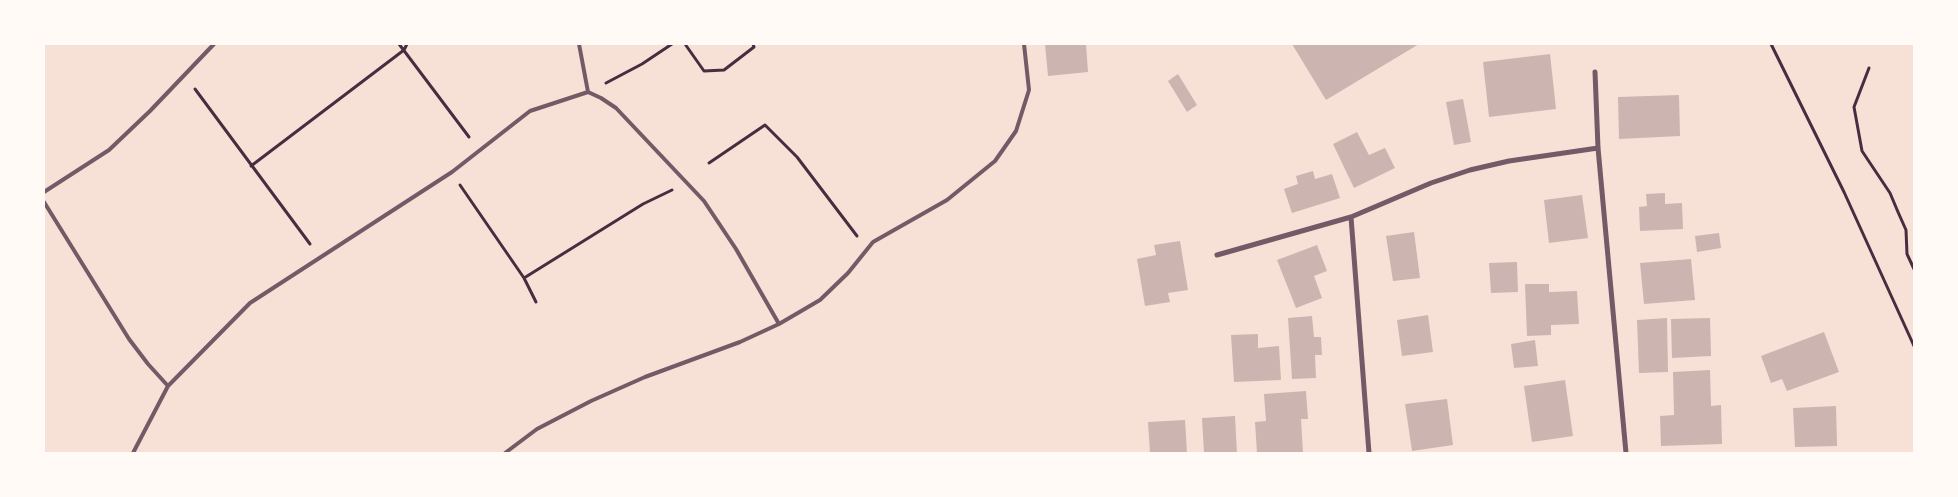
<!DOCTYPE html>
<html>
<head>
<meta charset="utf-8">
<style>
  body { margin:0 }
  #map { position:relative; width:1958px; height:497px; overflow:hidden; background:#f7e1d7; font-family:"IBM Plex Sans",sans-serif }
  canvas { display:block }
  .frame { position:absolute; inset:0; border:45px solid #fffaf5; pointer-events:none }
</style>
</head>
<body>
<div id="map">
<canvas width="1958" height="497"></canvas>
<div class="frame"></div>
</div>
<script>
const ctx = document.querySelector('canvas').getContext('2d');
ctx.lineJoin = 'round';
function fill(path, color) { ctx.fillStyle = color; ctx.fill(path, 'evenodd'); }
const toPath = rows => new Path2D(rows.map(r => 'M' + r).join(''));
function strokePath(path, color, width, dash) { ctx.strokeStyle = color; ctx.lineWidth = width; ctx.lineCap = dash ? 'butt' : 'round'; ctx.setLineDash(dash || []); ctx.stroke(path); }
const building = toPath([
  [1045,44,1086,44,1088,72,1048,76],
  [1292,44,1419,44,1326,100],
  [1550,54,1556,109,1489,117,1483,62],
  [1178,74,1197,105,1187,112,1168,81],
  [1679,95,1680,136,1619,139,1618,97],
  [1463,99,1471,142,1454,145,1446,102],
  [1357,132,1369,155,1385,148,1395,168,1354,188,1333,144],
  [1313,171,1315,179,1332,174,1340,198,1292,213,1284,189,1298,184,1296,176],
  [1665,193,1665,204,1682,203,1683,229,1640,231,1639,207,1647,206,1646,194],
  [1582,195,1588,238,1549,243,1544,200],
  [1414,232,1420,278,1393,281,1386,236],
  [1719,233,1721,248,1697,252,1695,236],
  [1180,241,1188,290,1168,293,1170,302,1145,306,1137,259,1156,255,1154,245],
  [1317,245,1327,271,1314,276,1322,298,1296,308,1277,260],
  [1691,259,1695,300,1644,304,1640,263],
  [1517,262,1518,292,1491,293,1489,263],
  [1525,284,1549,284,1549,292,1577,291,1579,324,1551,325,1551,335,1527,336],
  [1428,315,1433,352,1402,356,1397,320],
  [1312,316,1314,337,1321,337,1322,355,1315,355,1316,378,1292,379,1288,318],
  [1667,318,1668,372,1639,373,1637,320],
  [1710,318,1711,356,1672,358,1671,319],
  [1824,332,1839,372,1787,391,1782,379,1771,383,1761,356],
  [1258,334,1258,348,1279,346,1281,380,1234,382,1231,335],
  [1535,340,1538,366,1514,368,1511,344],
  [1710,370,1711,406,1721,405,1722,444,1661,446,1660,416,1674,415,1673,372],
  [1565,380,1573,436,1532,442,1524,386],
  [1306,391,1308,419,1301,419,1303,453,1257,453,1255,422,1266,421,1264,394],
  [1447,399,1453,445,1412,451,1405,404],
  [1836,406,1837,446,1795,447,1793,408],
  [1235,416,1237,453,1204,453,1202,418],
  [1185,420,1187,453,1150,453,1148,422]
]);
const path = toPath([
  [399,44,469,137],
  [685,44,704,71,724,70,754,47,753,44],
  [1771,44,1844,192,1914,346],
  [1869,68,1854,107,1862,151,1890,193,1898,212,1906,230,1907,254,1914,269],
  [606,83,642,64,672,44],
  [195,89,310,244],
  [709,163,765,125,797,157,857,236],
  [251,166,404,50,407,44],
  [460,185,524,278,536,302],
  [524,278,643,204,672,190]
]);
const service = toPath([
  [579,44,588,92],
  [44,192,109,150,150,111,214,44],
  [44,202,129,339,148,364,168,386],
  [133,453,168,386,250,303,452,172,530,111,588,92,601,98,616,108,704,201,736,249,779,324],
  [505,453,537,429,591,401,645,377,740,342,779,324,820,300,848,273,873,242,947,200,995,161,1016,131,1029,90,1024,44]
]);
const minor = toPath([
  [1595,72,1598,148,1626,453],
  [1351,217,1369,453],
  [1217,255,1351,217,1431,183,1470,170,1509,161,1598,148]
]);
fill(building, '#ccb4b1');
strokePath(path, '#4a2c40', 3);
strokePath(service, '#755966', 4);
strokePath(minor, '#755966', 5);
</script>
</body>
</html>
